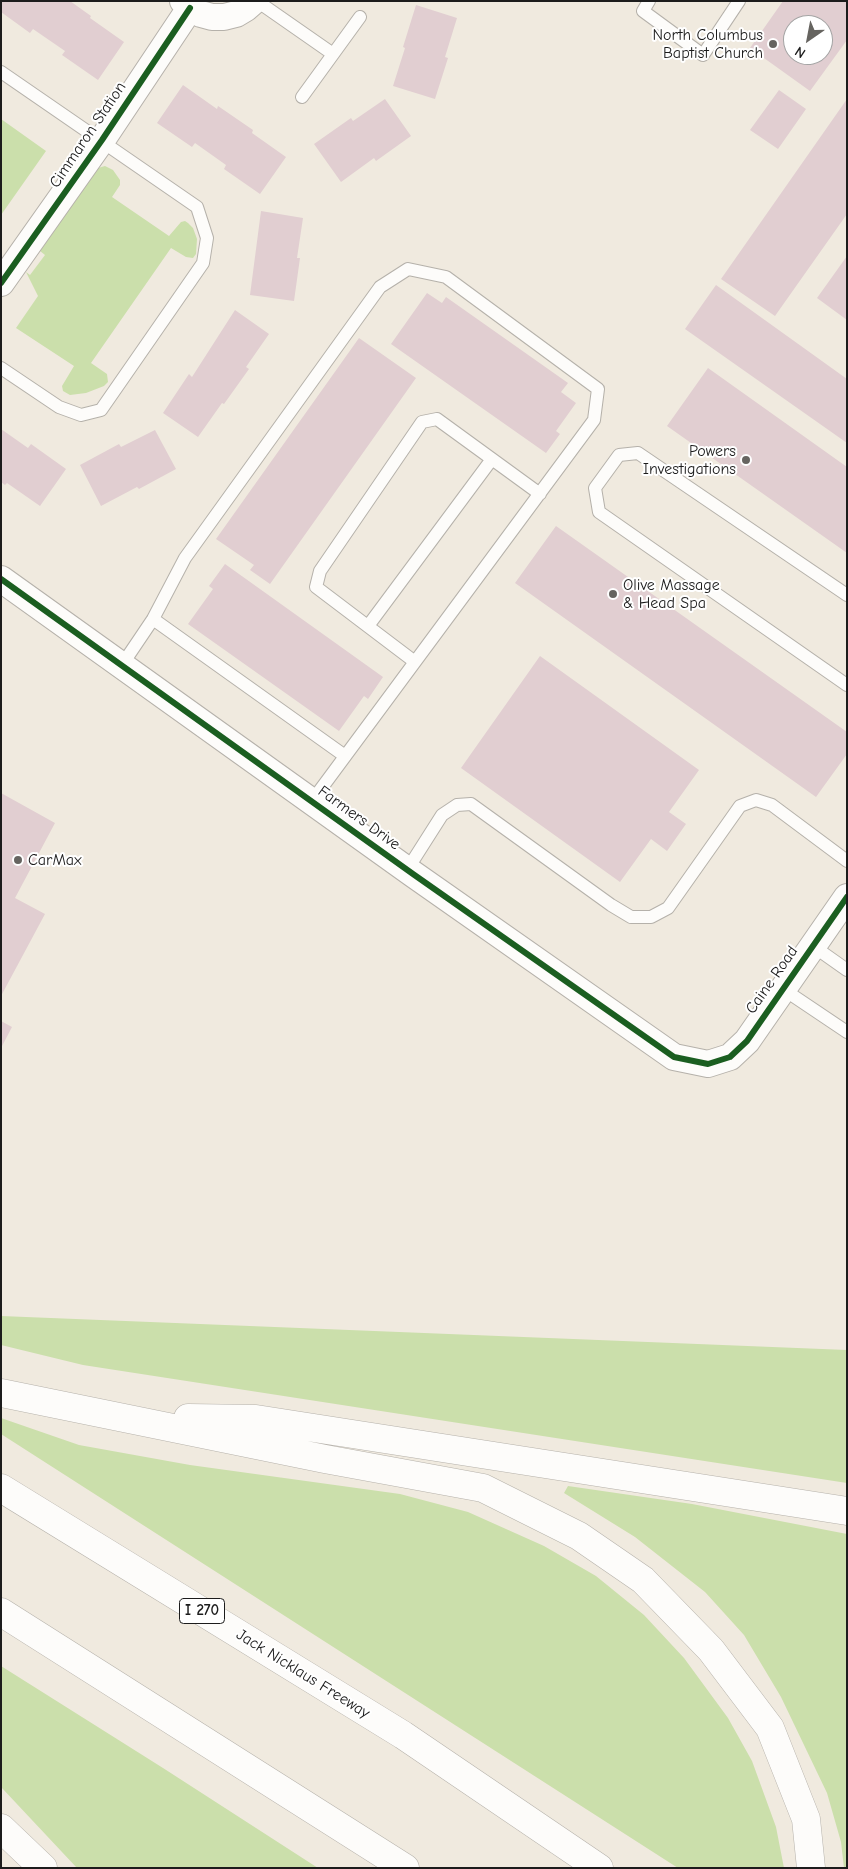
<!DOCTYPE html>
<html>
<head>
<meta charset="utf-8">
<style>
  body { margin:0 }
  #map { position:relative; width:848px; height:1869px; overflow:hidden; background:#f0eadf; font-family:"Comic Neue",sans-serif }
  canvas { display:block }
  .frame { position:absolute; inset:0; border:2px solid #1c1c1c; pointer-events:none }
  .north { position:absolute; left:783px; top:15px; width:50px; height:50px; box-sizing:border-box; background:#fff; border:1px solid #a4a4a4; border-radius:50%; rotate:213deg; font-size:14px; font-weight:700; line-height:20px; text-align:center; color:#1c1c1c }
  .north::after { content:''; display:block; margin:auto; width:18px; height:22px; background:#666460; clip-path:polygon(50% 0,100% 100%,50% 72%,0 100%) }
</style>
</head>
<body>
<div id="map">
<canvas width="848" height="1869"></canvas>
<div class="frame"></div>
<div class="north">N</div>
</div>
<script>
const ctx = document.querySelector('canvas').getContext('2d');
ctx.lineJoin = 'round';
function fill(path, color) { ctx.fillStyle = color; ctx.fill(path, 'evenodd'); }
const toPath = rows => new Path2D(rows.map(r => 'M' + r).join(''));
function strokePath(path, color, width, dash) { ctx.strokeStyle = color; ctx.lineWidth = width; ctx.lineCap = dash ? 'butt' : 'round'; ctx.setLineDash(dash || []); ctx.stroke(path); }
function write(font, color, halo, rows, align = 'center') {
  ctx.font = font + ' "Comic Neue",sans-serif'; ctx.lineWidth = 4; ctx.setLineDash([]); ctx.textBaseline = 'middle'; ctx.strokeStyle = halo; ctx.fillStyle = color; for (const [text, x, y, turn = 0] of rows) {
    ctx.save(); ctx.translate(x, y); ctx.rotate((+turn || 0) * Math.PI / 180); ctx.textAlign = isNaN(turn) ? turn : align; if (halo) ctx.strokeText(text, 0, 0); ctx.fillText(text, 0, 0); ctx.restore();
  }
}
const green = toPath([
  [1,119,46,151,1,215],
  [105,166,113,170,120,180,120,185,112,197,169,236,181,222,185,221,188,223,193,228,197,239,196,254,193,258,186,257,171,248,91,363,107,374,108,382,104,386,86,393,70,395,63,391,62,386,74,366,16,328,38,296,26,272,30,275,45,255,40,251,98,168],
  [1,1316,847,1350,847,1483,83,1365,1,1345],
  [1,1418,79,1445,190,1465,400,1494,468,1512,544,1546,596,1576,644,1615,684,1658,728,1718,752,1761,776,1827,784,1868,678,1868,1,1434],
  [568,1486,692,1504,847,1534,847,1868,844,1868,841,1842,827,1793,781,1697,744,1635,705,1592,635,1537,564,1493],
  [1,1666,163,1768,318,1868,77,1868,1,1787]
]);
const building = toPath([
  [1,1,70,1,91,16,90,18,124,42,98,80,62,55,65,51,33,29,30,33,1,12],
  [783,1,847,1,847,40,810,91,750,48],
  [793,25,823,25,823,55,793,55],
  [416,5,457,18,445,57,448,58,435,99,393,86,405,48,403,47],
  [183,85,217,109,218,106,253,130,252,133,286,157,260,194,224,169,226,165,195,143,192,147,157,123],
  [779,90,806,109,778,149,750,130],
  [385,99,411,136,376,161,374,158,341,182,314,144,351,118,353,121],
  [847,99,847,214,775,316,721,279],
  [261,211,303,218,297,258,300,258,294,301,250,295],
  [847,256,847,320,817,298],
  [716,285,847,379,847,443,685,329],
  [427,293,442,303,446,297,568,383,561,392,576,403,556,431,560,434,546,453,391,344],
  [235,310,269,334,246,367,249,369,224,404,222,403,198,437,163,413,189,374,192,377],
  [359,338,416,378,270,584,250,570,254,565,216,539],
  [708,368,847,467,847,553,667,426],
  [1,429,28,448,31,444,66,469,40,506,7,483,5,485,1,482],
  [155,430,176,469,139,489,137,487,101,506,80,465,119,444,121,447],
  [556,526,847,732,847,754,816,797,515,583],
  [225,564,383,677,368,699,364,696,339,731,188,624,213,589,209,586],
  [540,656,699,770,669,812,686,824,667,851,651,839,620,882,461,768],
  [1,793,55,823,15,898,45,914,1,996],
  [1,1021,12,1027,1,1048]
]);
const service = toPath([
  [257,1,333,54],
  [649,1,643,11,703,55,739,1],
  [1,72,197,207,207,238,203,263,101,410,81,415,59,407,1,368],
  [302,97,360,17],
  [847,595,638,453,619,455,595,488,599,512,847,685],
  [153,619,345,756],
  [368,626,492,459],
  [415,662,316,587,320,571,422,422,437,419,540,494],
  [122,665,153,619,185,558,380,287,408,269,446,277,598,389,594,420,312,801],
  [407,870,442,815,457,805,471,804,611,905,631,917,651,917,668,908,740,806,756,800,772,805,847,861],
  [813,946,847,970],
  [783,989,847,1032]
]);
const minor = toPath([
  [183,1,190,8,201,14,212,17,224,17,236,14,246,8,254,1],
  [1,283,102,140,190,8],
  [1,579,413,874,674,1057,708,1064,730,1057,747,1041,847,897]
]);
const motorway = toPath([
  [1,1393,325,1459,483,1488,579,1536,643,1580,711,1650,770,1728,806,1819,811,1868],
  [188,1418,256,1419,847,1511],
  [1,1488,403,1735,599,1868],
  [1,1612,405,1868],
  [1,1828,43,1868]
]);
const cycleway = toPath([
  [1,283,102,140,190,8],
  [1,579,413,874,674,1057,708,1064,730,1057,747,1041,847,897]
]);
const markers = [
  [773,44,5,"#666460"],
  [746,460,5,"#666460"],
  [613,594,5,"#666460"],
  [18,860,5,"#666460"]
];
const shields = [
  [202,1611,45]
];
const shieldNames = [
  ["I 270",202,1611]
];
const poiNames = [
  ["North Columbus",763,35],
  ["Baptist Church",763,53],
  ["Powers",736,451],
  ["Investigations",736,469],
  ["Olive Massage",623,585,"left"],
  ["& Head Spa",623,603,"left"],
  ["CarMax",28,860,"left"]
];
const streetNames = [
  ["Cimmaron Station",88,135,-56],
  ["Farmers Drive",359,818,36],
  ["Caine Road",772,980,-55],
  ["Jack Nicklaus Freeway",303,1674,32]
];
fill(green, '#cbdfab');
fill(building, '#e1ced1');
strokePath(service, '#b5b1aa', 14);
strokePath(minor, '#b5b1aa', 28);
strokePath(motorway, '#b5b1aa', 29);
strokePath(service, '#fdfcfa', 12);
strokePath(minor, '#fdfcfa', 26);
strokePath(motorway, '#fdfcfa', 28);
strokePath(cycleway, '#1b5e20', 6);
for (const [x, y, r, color] of markers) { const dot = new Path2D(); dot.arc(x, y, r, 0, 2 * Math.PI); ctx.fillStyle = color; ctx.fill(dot); strokePath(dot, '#fff', 2); }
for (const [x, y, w] of shields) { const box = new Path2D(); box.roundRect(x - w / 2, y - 12.5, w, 25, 4); ctx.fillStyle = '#fff'; ctx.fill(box); strokePath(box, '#1c1c1c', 1); }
write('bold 15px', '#1c1c1c', null, shieldNames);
write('16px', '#1c1c1c', '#fff', poiNames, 'right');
write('16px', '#1c1c1c', '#fff', streetNames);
</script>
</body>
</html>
